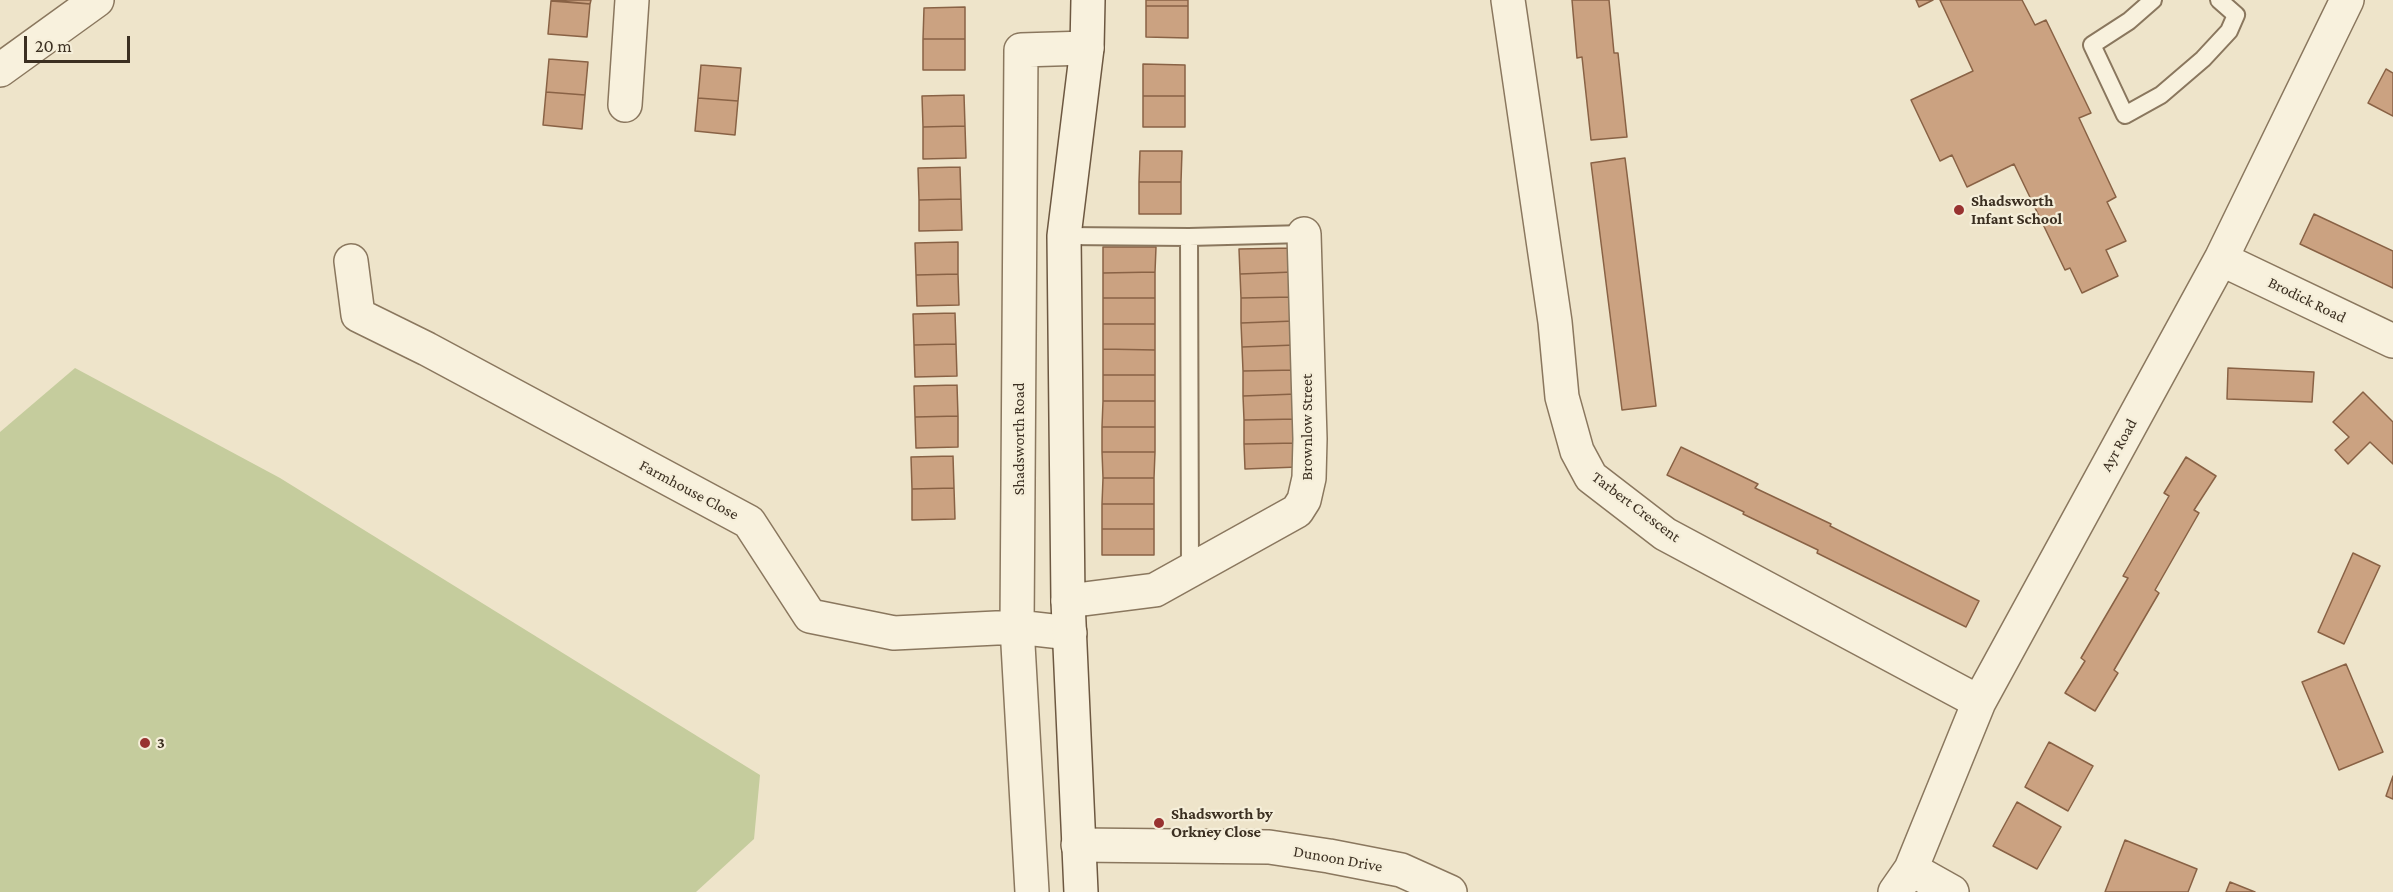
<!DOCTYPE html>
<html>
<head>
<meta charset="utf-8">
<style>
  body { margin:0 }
  #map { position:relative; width:2393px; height:892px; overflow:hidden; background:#eee4ca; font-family:"Crimson Pro",serif }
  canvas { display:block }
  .scale { position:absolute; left:24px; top:36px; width:106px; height:27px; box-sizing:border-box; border:3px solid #3b2f21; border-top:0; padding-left:8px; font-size:18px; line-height:21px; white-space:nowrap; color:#3b2f21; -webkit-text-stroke:4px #f5eed9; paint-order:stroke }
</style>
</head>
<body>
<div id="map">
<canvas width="2393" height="892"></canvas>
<div class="scale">20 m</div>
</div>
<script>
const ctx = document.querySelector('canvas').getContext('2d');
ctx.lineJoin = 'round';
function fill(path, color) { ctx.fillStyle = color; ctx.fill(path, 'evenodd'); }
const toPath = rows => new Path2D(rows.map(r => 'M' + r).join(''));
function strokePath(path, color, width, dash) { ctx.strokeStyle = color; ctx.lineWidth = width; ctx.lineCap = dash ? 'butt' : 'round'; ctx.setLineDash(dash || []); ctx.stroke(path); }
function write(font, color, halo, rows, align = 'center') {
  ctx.font = font + ' "Crimson Pro",serif'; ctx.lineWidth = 4.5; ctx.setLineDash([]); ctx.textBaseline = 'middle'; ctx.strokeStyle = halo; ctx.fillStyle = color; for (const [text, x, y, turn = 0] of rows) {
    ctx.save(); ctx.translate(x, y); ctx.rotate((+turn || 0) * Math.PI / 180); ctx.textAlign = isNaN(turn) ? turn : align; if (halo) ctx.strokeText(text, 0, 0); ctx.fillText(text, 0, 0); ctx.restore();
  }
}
const green = toPath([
  [75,368,280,478,760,775,754,839,696,892,0,892,0,432]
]);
const building = toPath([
  [551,0,591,0,590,4,551,0],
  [1146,0,1188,0,1188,6,1146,6,1146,0],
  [1572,0,1609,0,1614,53,1618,53,1627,137,1591,140,1582,57,1577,58,1572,0],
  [1916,0,1933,0,1919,7,1916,0],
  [1940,0,2022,0,2035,25,2046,20,2091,113,2079,118,2116,197,2107,202,2126,241,2106,250,2118,276,2082,293,2070,268,2065,270,2014,164,1967,187,1952,155,1940,161,1911,100,1973,71,1940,0],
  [551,1,590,4,587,37,548,34,551,1],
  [1146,6,1188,6,1188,38,1146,37,1146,6],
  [965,7,965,39,923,39,924,8,965,7],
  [923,39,965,39,965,70,923,70,923,39],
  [549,59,588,62,585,95,546,92,549,59],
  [1143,64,1185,65,1185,96,1143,96,1143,64],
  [701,65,741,68,738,101,698,98,701,65],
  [2386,69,2393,73,2393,116,2368,103,2386,69],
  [546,92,585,95,582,129,543,125,546,92],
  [964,95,965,126,923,127,922,96,964,95],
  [1143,96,1185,96,1185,127,1143,127,1143,96],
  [698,98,738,101,735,135,695,131,698,98],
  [965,126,966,158,923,159,923,127,965,126],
  [1140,151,1182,151,1181,182,1139,182,1140,151],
  [1625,158,1656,406,1622,410,1591,163,1625,158],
  [960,167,961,199,919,200,918,168,960,167],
  [1139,182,1181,182,1181,214,1139,214,1139,182],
  [961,199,962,230,919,231,919,200,961,199],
  [2314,214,2393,251,2393,288,2300,244,2314,214],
  [958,242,958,274,916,275,915,243,958,242],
  [1103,247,1156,247,1155,272,1103,273,1103,247],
  [1292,248,1293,272,1240,274,1239,249,1292,248],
  [1155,272,1155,298,1103,298,1103,273,1155,272],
  [1293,272,1294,297,1241,298,1240,274,1293,272],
  [958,274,959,305,917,306,916,275,958,274],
  [1294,297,1294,321,1241,323,1241,298,1294,297],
  [1103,298,1155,298,1155,324,1103,324,1103,298],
  [955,313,956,344,914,345,913,314,955,313],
  [1294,321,1295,345,1242,347,1241,323,1294,321],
  [1103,324,1155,324,1155,350,1103,349,1103,324],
  [956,344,957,376,915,377,914,345,956,344],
  [1295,345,1296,370,1243,371,1242,347,1295,345],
  [1103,349,1155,350,1155,375,1103,375,1103,349],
  [2228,368,2314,372,2312,402,2227,399,2228,368],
  [1296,370,1296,394,1243,396,1243,371,1296,370],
  [1103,375,1155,375,1155,401,1103,401,1103,375],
  [957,385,958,416,915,417,914,386,957,385],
  [2363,392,2393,422,2393,464,2370,442,2348,464,2335,450,2349,437,2333,422,2363,392],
  [1296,394,1297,419,1244,420,1243,396,1296,394],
  [1103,401,1155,401,1155,427,1102,427,1103,401],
  [958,416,958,447,916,448,915,417,958,416],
  [1297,419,1297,443,1244,444,1244,420,1297,419],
  [1102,427,1155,427,1155,452,1102,452,1102,427],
  [1297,443,1298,467,1245,469,1244,444,1297,443],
  [1681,447,1758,484,1755,488,1831,524,1830,526,1979,601,1966,627,1817,553,1818,550,1743,514,1744,512,1667,475,1681,447],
  [1102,452,1155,452,1154,478,1103,478,1102,452],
  [953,456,954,488,912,489,911,457,953,456],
  [2186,457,2216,476,2194,510,2199,513,2155,590,2159,593,2114,670,2118,673,2095,711,2065,693,2085,661,2081,658,2128,578,2123,576,2169,496,2164,493,2186,457],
  [1103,478,1154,478,1154,504,1102,504,1103,478],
  [954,488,955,519,912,520,912,489,954,488],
  [1102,504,1154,504,1154,529,1102,529,1102,504],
  [1102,529,1154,529,1154,555,1102,555,1102,529],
  [2353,553,2380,566,2344,644,2318,632,2353,553],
  [2346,664,2383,752,2339,770,2302,682,2346,664],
  [2049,742,2093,766,2068,811,2025,787,2049,742],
  [2393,776,2393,799,2386,796,2393,776],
  [2017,802,2061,827,2037,869,1993,846,2017,802],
  [2125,840,2197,869,2188,892,2105,892,2125,840],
  [2230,882,2255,892,2226,892,2230,882]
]);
const service = toPath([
  [2153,0,2129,21,2092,45,2125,115,2161,95,2203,59,2229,31,2236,15,2219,0],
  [1064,236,1189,237,1304,234],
  [1189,237,1190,571]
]);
const minor = toPath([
  [1508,0,1555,322,1562,397,1577,451,1591,477,1665,534,1979,702],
  [0,70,97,0],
  [625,105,632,0],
  [2221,259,2393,341],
  [351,261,358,315,427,349,749,522,810,616,894,633,1017,627,1070,633],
  [1068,601,1155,590,1297,511,1304,500,1309,478,1310,439,1304,234],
  [1078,845,1269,847,1329,856,1401,870,1450,892],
  [1911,869,1952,892],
  [1032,892,1017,627,1021,50,1087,48],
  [1895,892,1911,869,1979,702,2221,259,2347,0]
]);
const secondary = toPath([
  [1081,892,1068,601,1064,236,1087,48,1088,0]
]);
const markers = [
  [1959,210,6,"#983230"],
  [145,743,6,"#983230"],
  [1159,823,6,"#983230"]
];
const poiNames = [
  ["Shadsworth",1971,201],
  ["Infant School",1971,219],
  ["3",157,743],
  ["Shadsworth by",1171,814],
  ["Orkney Close",1171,832]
];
const streetNames = [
  ["Brodick Road",2307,300,26],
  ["Brownlow Street",1307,427,-90],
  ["Shadsworth Road",1019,439,-90],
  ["Ayr Road",2119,445,-61],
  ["Farmhouse Close",689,490,28],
  ["Tarbert Crescent",1636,507,37],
  ["Dunoon Drive",1338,859,10]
];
fill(green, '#c5cc9d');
fill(building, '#cba281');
strokePath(building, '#896245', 1.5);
strokePath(service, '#8a775e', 20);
strokePath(minor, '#8a775e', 36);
strokePath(secondary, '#6d5841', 36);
strokePath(service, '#f8f1dd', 16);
strokePath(minor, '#f8f1dd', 33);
strokePath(secondary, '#f8f1dd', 33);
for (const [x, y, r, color] of markers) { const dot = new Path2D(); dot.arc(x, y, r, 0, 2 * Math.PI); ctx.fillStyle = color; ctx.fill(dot); strokePath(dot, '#f5eed9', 2); }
write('bold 16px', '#3b2f21', '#f5eed9', poiNames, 'left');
write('16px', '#3b2f21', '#f5eed9', streetNames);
</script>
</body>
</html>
